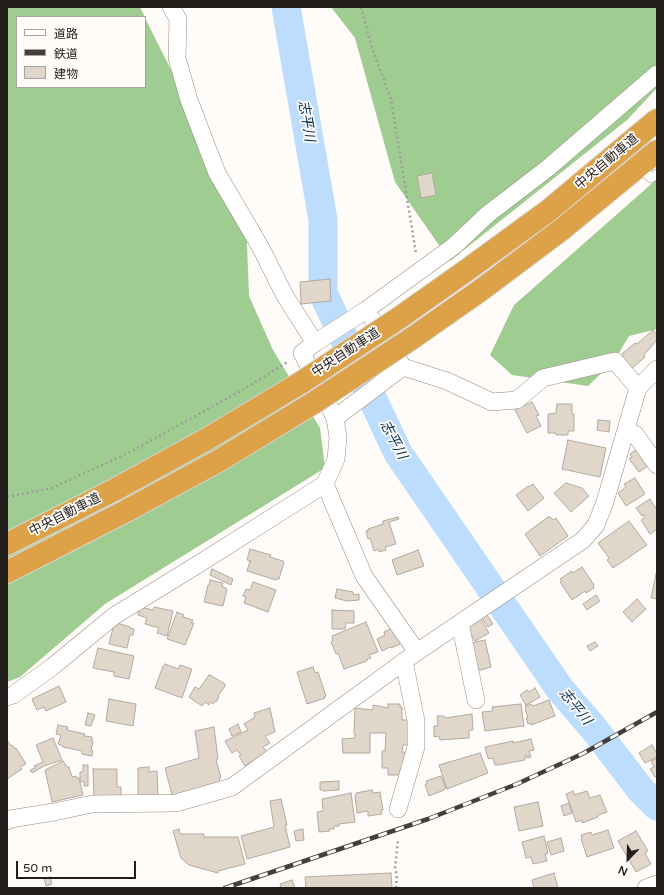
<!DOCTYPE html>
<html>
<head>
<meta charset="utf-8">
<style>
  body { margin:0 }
  #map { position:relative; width:664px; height:895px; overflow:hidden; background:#fefbf9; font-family:"Varela Round","Noto Sans JP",sans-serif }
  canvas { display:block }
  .frame { position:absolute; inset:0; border:8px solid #231e1b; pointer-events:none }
  .legend { position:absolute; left:16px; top:16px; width:130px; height:72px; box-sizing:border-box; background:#fefbf9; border:1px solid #a6a3a0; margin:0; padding:5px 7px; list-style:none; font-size:12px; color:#231e1b }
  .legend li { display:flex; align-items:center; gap:8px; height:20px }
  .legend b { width:20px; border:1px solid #a6a3a0 }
  .north { position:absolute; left:608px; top:839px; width:40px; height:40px; -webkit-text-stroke:3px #fefbf9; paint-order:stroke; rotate:203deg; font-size:11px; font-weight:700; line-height:16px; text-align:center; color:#231e1b }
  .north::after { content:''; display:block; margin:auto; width:14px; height:18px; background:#231e1b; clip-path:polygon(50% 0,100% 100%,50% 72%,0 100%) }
  .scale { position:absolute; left:16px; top:861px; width:120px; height:18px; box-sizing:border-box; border:2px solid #231e1b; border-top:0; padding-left:5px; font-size:12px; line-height:14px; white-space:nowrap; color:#231e1b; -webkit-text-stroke:3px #fefbf9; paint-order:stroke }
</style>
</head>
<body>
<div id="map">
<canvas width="664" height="895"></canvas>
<div class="frame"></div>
<ul class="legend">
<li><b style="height:5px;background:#fff"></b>道路</li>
<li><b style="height:5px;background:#433f3c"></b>鉄道</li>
<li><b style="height:11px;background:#e0d6ca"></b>建物</li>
</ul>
<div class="north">N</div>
<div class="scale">50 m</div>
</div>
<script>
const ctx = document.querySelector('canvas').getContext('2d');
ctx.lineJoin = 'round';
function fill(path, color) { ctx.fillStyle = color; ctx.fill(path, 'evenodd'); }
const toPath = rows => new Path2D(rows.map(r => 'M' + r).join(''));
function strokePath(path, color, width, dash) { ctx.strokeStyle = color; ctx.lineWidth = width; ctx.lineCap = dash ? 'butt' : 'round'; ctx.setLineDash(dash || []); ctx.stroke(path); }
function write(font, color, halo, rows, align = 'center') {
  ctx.font = font + ' "Varela Round","Noto Sans JP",sans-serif'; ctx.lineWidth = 3.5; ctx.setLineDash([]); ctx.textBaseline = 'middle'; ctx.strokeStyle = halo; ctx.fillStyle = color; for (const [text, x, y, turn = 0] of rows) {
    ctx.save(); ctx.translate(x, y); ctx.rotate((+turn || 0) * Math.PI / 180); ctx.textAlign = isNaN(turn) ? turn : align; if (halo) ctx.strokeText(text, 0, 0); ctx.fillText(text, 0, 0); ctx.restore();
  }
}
const forest = toPath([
  [7,7,140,7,145,17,17,17,17,87,145,87,145,18,246,219,249,296,273,350,320,428,325,468,105,604,20,677,7,682],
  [331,7,657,7,657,88,627,120,450,261,395,182,355,38],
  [657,179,657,329,629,336,614,361,588,386,512,375,490,355,514,305]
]);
const river = toPath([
  [286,7,323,220,323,293,398,453,560,689,595,730,640,789,657,806]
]);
const building = toPath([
  [432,173,436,195,421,198,417,176,432,173],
  [330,279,331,301,301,304,300,282,330,279],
  [653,330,657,335,657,340,644,355,645,357,631,369,621,358,623,356,622,354,635,343,637,344,653,330],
  [532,402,539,415,536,416,541,426,527,433,515,410,532,402],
  [557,404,572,404,572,414,574,414,574,431,568,431,568,435,556,435,556,433,548,433,548,414,556,413,557,404],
  [598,420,610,421,609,432,597,430,598,420],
  [568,440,606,448,600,477,562,469,568,440],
  [637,449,651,464,639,472,629,459,632,457,630,454,637,449],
  [635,478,645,494,626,506,618,493,626,487,624,484,635,478],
  [566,483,582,488,589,496,571,512,554,493,566,483],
  [533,484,544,498,528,511,516,495,528,486,529,487,533,484],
  [650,499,657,510,657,529,650,534,641,520,645,517,644,515,642,516,636,508,650,499],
  [398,517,399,519,389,522,396,544,385,547,386,550,379,552,379,549,374,551,370,538,368,539,366,531,368,531,368,529,383,524,383,521,398,517],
  [548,517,550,517,553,520,556,518,568,536,540,556,525,534,548,517],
  [629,521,647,545,613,568,607,560,609,558,598,543,629,521],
  [250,549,271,555,270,557,283,561,284,562,279,579,276,579,276,580,247,571,250,561,251,561,247,560,250,549],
  [418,550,424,566,397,575,392,560,418,550],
  [582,567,594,585,593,586,594,588,586,593,585,591,572,600,560,582,562,581,560,579,572,571,573,573,582,567],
  [212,569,233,579,231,585,210,575,212,569],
  [657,569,657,599,651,598,657,569],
  [210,580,223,583,222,586,227,589,223,606,204,602,208,585,209,585,210,580],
  [253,582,276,590,268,612,244,603,246,597,243,596,246,589,250,590,253,582],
  [337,589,353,592,354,595,359,594,359,600,347,601,335,598,337,589],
  [596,595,600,601,587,610,583,604,596,595],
  [637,599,646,609,632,622,623,612,637,599],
  [140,607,153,610,154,607,173,611,167,636,157,633,159,628,145,624,147,618,138,615,140,607],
  [332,610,354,611,354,623,346,623,345,629,332,629,332,610],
  [177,612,184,615,183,617,193,620,191,623,194,623,185,645,167,639,177,612],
  [487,615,493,624,488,627,482,618,487,615],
  [481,619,489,633,475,641,467,627,481,619],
  [366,622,378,652,369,655,371,658,367,659,367,661,344,669,338,653,336,654,331,642,333,641,332,636,366,622],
  [117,623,130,627,130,628,134,629,133,635,130,635,127,648,109,644,114,624,117,623],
  [395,627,402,643,391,648,390,647,382,651,377,639,385,635,384,632,395,627],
  [485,640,491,667,477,671,471,643,485,640],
  [595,642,598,646,590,651,587,646,595,642],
  [98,648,134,656,129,679,114,676,114,672,93,668,98,648],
  [165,664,178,669,180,665,192,669,182,698,155,688,163,666,164,666,165,664],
  [313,667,315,673,318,672,326,696,324,697,325,698,307,704,297,672,313,667],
  [209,675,210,675,225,684,225,686,218,696,219,697,216,702,215,701,213,704,210,702,209,705,205,702,202,706,189,697,195,687,199,689,209,675],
  [59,686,66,702,46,711,44,707,37,710,32,699,59,686],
  [535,688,540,697,526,705,520,695,527,690,529,692,535,688],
  [109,699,136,704,133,726,106,721,109,699],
  [549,700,555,716,531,725,531,723,528,724,526,718,528,718,525,709,526,709,525,706,532,704,533,706,549,700],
  [388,704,400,704,400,707,402,707,402,720,414,720,413,745,403,745,402,752,412,753,405,775,388,775,388,768,382,768,382,751,385,751,386,733,370,733,370,753,343,753,342,739,355,738,355,734,354,734,355,708,373,710,373,705,388,708,388,704],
  [521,704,524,726,485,731,482,712,493,711,492,707,521,704],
  [270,708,275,732,265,736,270,743,263,747,267,752,245,766,239,756,241,755,237,750,232,753,225,741,248,730,244,724,255,717,254,713,270,708],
  [88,713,95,715,91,726,85,725,88,713],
  [472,714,473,730,469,730,469,738,440,740,439,736,434,737,434,726,438,726,437,716,444,716,445,718,472,714],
  [238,724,241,732,232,736,229,729,238,724],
  [58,725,68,727,67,730,85,734,84,736,92,737,92,741,93,741,91,751,93,751,92,756,82,754,82,751,63,747,63,746,58,744,61,735,56,734,58,725],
  [214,727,218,759,216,760,221,778,219,778,220,783,203,786,203,789,172,795,165,768,199,758,195,731,214,727],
  [53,738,62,760,44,766,32,773,30,770,35,768,34,766,43,762,36,745,53,738],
  [531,739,534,750,529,751,531,757,527,758,527,756,525,756,525,760,498,765,495,765,493,758,489,759,488,758,485,747,513,741,513,743,531,739],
  [7,740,11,746,12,745,15,749,16,748,26,764,20,767,22,769,7,779,7,740],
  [652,745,657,754,657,757,645,763,639,753,652,745],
  [480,753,488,773,447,789,439,765,480,753],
  [657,758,657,776,655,777,650,769,654,767,651,761,657,758],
  [63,761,67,767,69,767,72,777,76,776,77,778,79,778,83,795,52,802,45,770,63,761],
  [83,765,88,765,88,786,84,786,84,781,80,782,80,772,83,772,83,765],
  [149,767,149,772,157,771,158,797,138,798,138,768,149,767],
  [93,769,117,769,117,787,121,787,121,798,94,798,93,769],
  [441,776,446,788,444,789,444,790,429,796,425,785,427,784,426,781,441,776],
  [339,781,339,790,323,791,323,790,320,790,320,782,339,781],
  [372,790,373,793,380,792,383,810,381,810,382,814,368,816,368,811,357,813,355,796,356,795,356,793,372,790],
  [573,791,574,795,587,791,590,798,600,795,607,812,598,815,598,817,582,823,582,820,576,822,566,794,573,791],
  [351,793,355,822,339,824,339,826,334,826,334,829,329,829,330,831,319,832,317,812,323,811,322,799,351,793],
  [281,799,287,825,285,825,290,847,247,859,241,836,274,827,270,801,281,799],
  [538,802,543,826,519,831,514,807,538,802],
  [569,803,572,813,564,816,561,806,569,803],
  [179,829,180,834,204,834,204,837,238,837,245,864,218,871,218,873,189,865,181,858,173,831,179,829],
  [303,829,304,840,296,841,294,831,303,829],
  [608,830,614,848,587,857,581,839,582,838,581,835,591,832,592,835,608,830],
  [636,831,648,851,645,853,651,864,636,872,618,841,636,831],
  [544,836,548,853,545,854,547,861,533,864,531,857,526,858,522,842,544,836],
  [561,838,564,851,551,855,547,842,561,838],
  [391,873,392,888,306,888,305,877,391,873],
  [554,873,558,888,534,888,532,880,554,873],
  [50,877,52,884,46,886,44,878,50,877],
  [292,880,295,888,281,888,280,884,292,880]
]);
const path = toPath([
  [361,7,371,45,391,99,416,254],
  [7,497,52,488,132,451,246,388,289,361],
  [396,888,397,875,395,869,398,839]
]);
const service = toPath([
  [639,166,651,178,657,174]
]);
const minor = toPath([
  [171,7,178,19,177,58,189,100,217,173,261,248,285,296,315,343],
  [373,320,403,367,447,381,492,402,517,400,543,378,615,361,638,388],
  [335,418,403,367],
  [626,432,635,434,657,465],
  [325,484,364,576,417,652],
  [460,623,476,700],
  [7,697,13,695,52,667,114,616,197,565,325,484,336,459,338,437,335,418,302,353,315,343,366,310,454,246,488,214,548,168,657,74],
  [398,809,416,747,416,721,404,661],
  [7,821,10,819,54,812,92,804,176,803,232,787,417,652,583,540,596,525,605,502,638,388,657,369],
  [646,888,657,884]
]);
const motorway = toPath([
  [399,318,467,270,548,211,657,120],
  [411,339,481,290,561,230,657,151],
  [7,544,114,490,207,439,302,382],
  [7,572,126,511,220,460,315,402]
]);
const rail = toPath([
  [225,888,428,819,517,784,584,753,657,712]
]);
const motorwayBridge = toPath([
  [302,382,399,318],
  [315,402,411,339]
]);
const streetNames = [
  ["中央自動車道",607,162,-40],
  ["中央自動車道",346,353,-33],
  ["中央自動車道",65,515,-27]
];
const waterNames = [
  ["志平川",306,121,80],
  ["志平川",393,440,62],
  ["志平川",575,707,51]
];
fill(forest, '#9ecc91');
strokePath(river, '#bcddfd', 29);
fill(building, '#e0d6ca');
strokePath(building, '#b3aa9e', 1);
strokePath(service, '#998d83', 10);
strokePath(minor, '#998d83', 18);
strokePath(motorway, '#d7d6d6', 24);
strokePath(path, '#a19d9b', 2.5, [2, 3]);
strokePath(service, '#fff', 9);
strokePath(minor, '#fff', 17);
strokePath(motorway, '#dda247', 22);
strokePath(rail, '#433f3c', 4.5);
strokePath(rail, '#fefbf9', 3, [9]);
strokePath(motorwayBridge, '#d7d6d6', 24, []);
strokePath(motorwayBridge, '#dda247', 22);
write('13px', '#231e1b', '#fefbf9', streetNames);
write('italic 14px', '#042e4f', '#fefbf9', waterNames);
</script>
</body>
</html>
